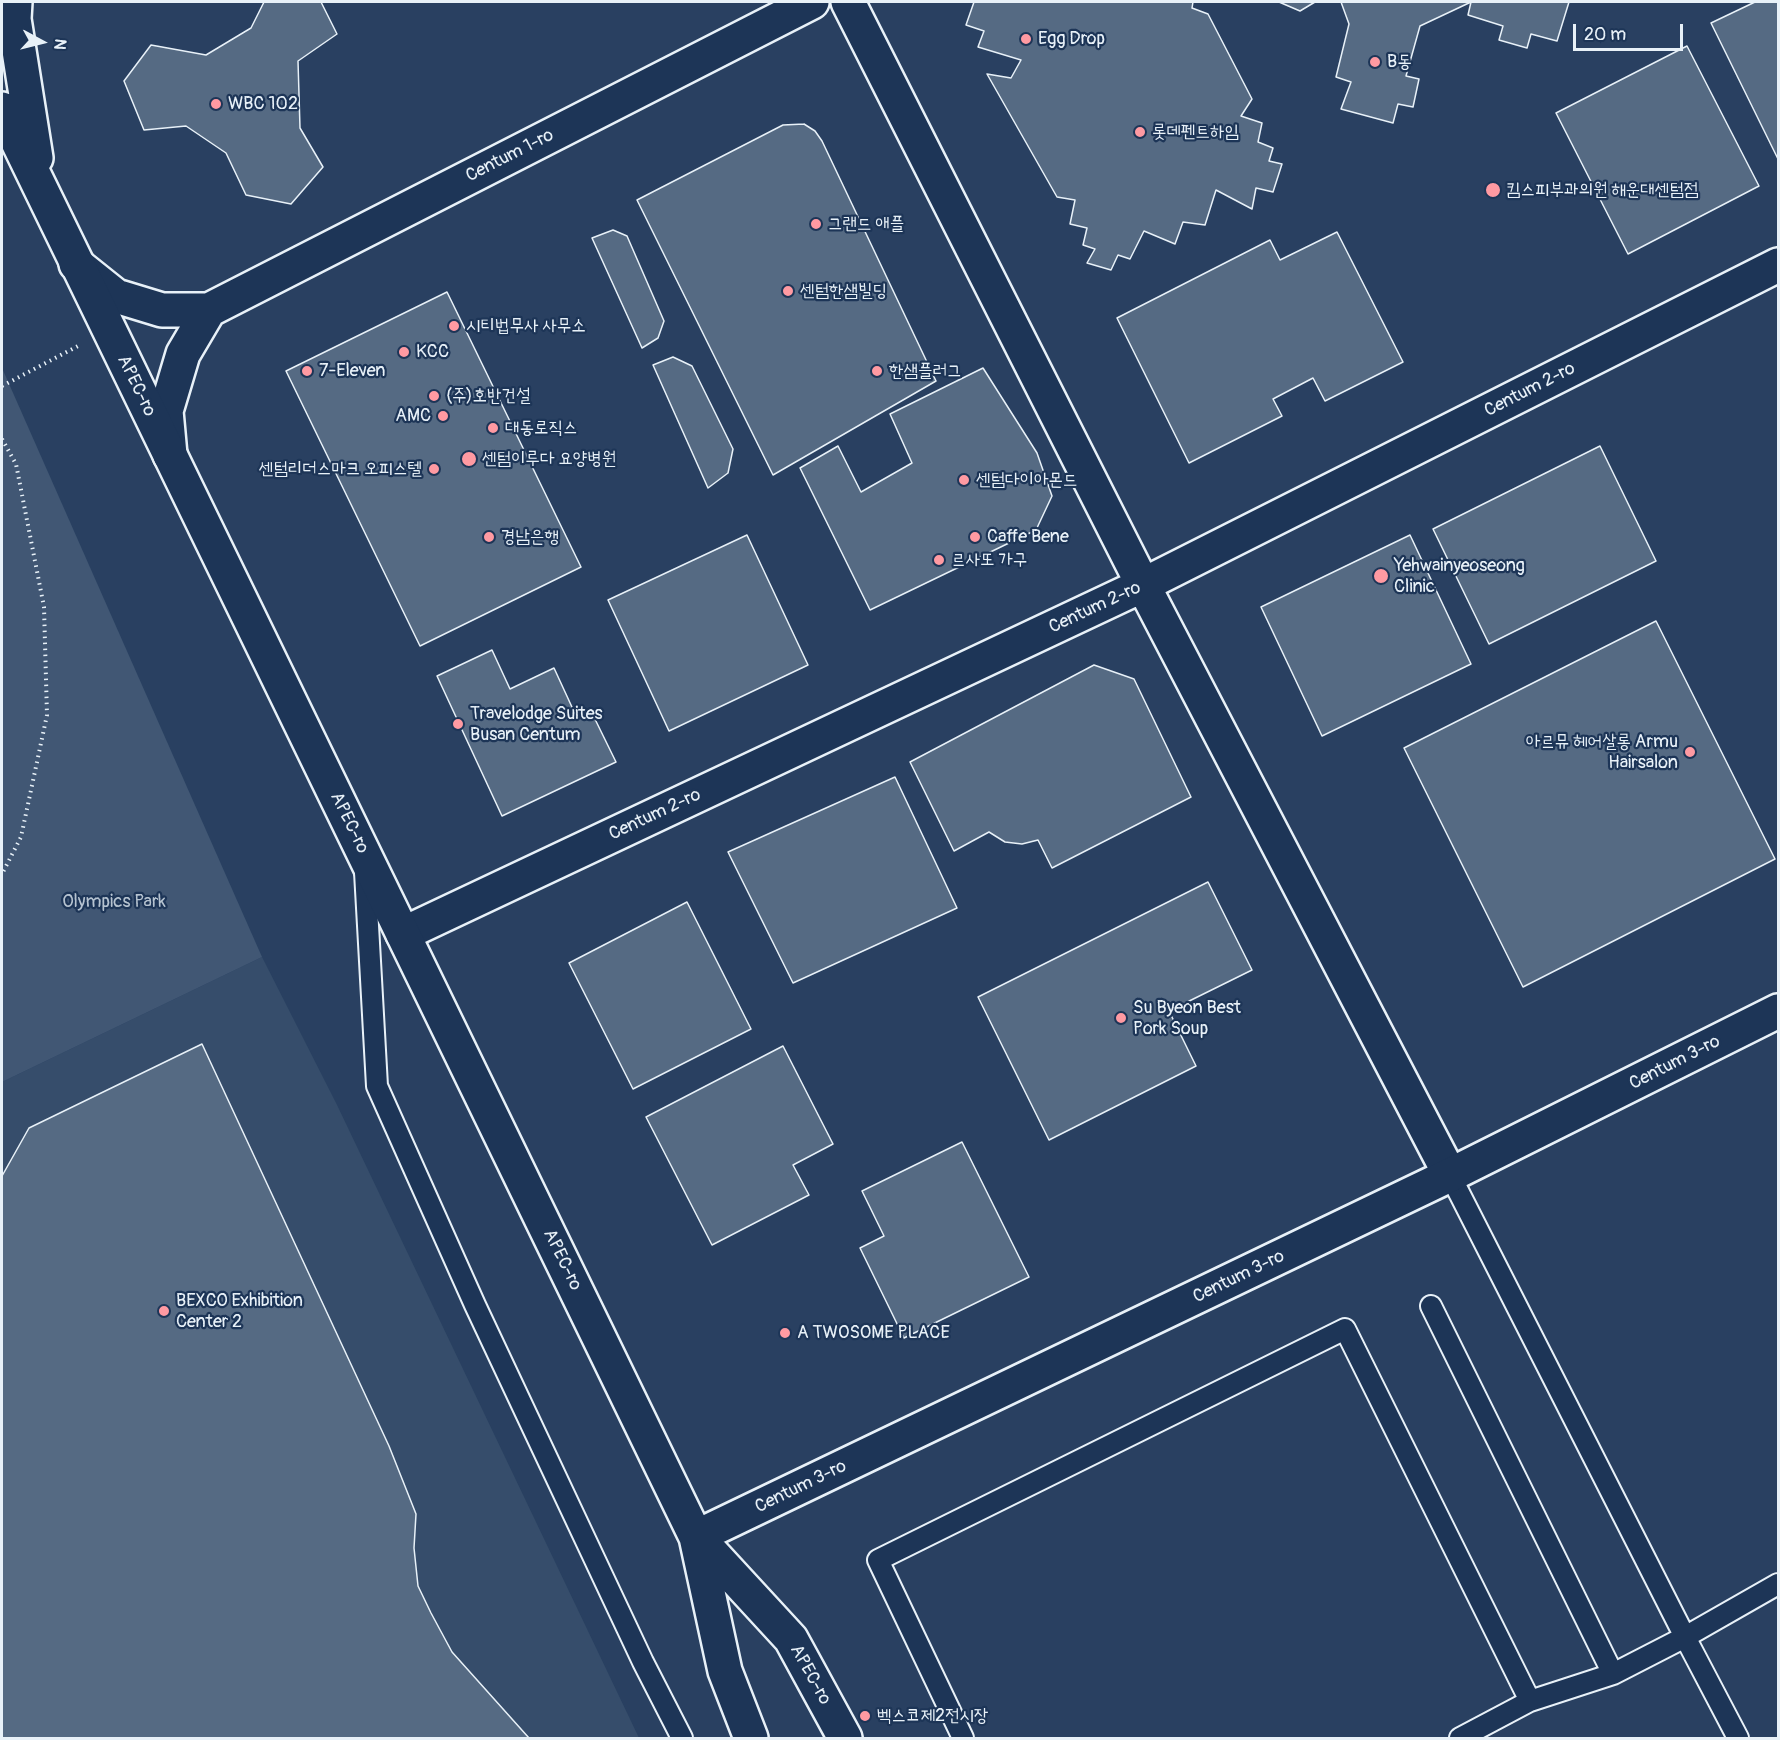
<!DOCTYPE html>
<html>
<head>
<meta charset="utf-8">
<style>
  body { margin:0 }
  #map { position:relative; width:1780px; height:1740px; overflow:hidden; background:#294061; font-family:Pangolin,sans-serif }
  canvas { display:block }
  .frame { position:absolute; inset:0; border:3px solid #e8f1f8; pointer-events:none }
  .north { position:absolute; left:12px; top:12px; width:60px; height:60px; -webkit-text-stroke:4px #1d3557; paint-order:stroke; rotate:97deg; font-size:16px; font-weight:700; line-height:24px; text-align:center; color:#e8f1f8 }
  .north::after { content:''; display:block; margin:auto; width:21px; height:27px; background:#e8f1f8; clip-path:polygon(50% 0,100% 100%,50% 72%,0 100%) }
  .scale { position:absolute; left:1573px; top:24px; width:110px; height:27px; box-sizing:border-box; border:3px solid #e8f1f8; border-top:0; padding-left:8px; font-size:18px; line-height:21px; white-space:nowrap; color:#e8f1f8; -webkit-text-stroke:4px #1d3557; paint-order:stroke }
</style>
</head>
<body>
<div id="map">
<canvas width="1780" height="1740"></canvas>
<div class="frame"></div>
<div class="north">N</div>
<div class="scale">20 m</div>
</div>
<script>
const ctx = document.querySelector('canvas').getContext('2d');
ctx.lineJoin = 'round';
function fill(path, color) { ctx.fillStyle = color; ctx.fill(path, 'evenodd'); }
const toPath = rows => new Path2D(rows.map(r => 'M' + r).join(''));
function strokePath(path, color, width, dash) { ctx.strokeStyle = color; ctx.lineWidth = width; ctx.lineCap = dash ? 'butt' : 'round'; ctx.setLineDash(dash || []); ctx.stroke(path); }
function write(font, color, halo, rows, align = 'center') {
  ctx.font = font + ' Pangolin,"Poor Story",sans-serif'; ctx.lineWidth = 4.5; ctx.setLineDash([]); ctx.textBaseline = 'middle'; ctx.strokeStyle = halo; ctx.fillStyle = color; for (const [text, x, y, turn = 0] of rows) {
    ctx.save(); ctx.translate(x, y); ctx.rotate((+turn || 0) * Math.PI / 180); ctx.textAlign = isNaN(turn) ? turn : align; if (halo) ctx.strokeText(text, 0, 0); ctx.fillText(text, 0, 0); ctx.restore();
  }
}
const built = toPath([
  [262,957,337,1105,639,1738,2,1738,2,1082]
]);
const green = toPath([
  [2,368,262,957,2,1082]
]);
const building = toPath([
  [264,2,321,2,337,34,298,61,300,128,323,167,291,204,246,195,226,153,186,126,144,130,124,81,151,45,206,55,251,28,264,2],
  [974,2,1193,2,1192,8,1208,14,1252,99,1241,116,1262,123,1258,142,1273,148,1269,161,1282,164,1273,192,1256,188,1252,209,1216,190,1205,225,1183,222,1175,244,1144,231,1130,259,1118,255,1111,270,1087,263,1095,249,1083,245,1087,228,1070,224,1075,200,1057,197,987,74,1011,78,1021,60,978,47,984,31,966,25,974,2],
  [1279,2,1315,2,1300,11,1279,2],
  [1341,2,1569,2,1557,41,1531,34,1527,48,1499,40,1503,26,1468,15,1471,2,1420,26,1406,76,1419,79,1413,107,1398,104,1393,123,1341,109,1351,82,1336,77,1349,24,1341,2],
  [1755,2,1778,2,1778,159,1711,23,1755,2],
  [1687,46,1759,186,1628,254,1556,113,1687,46],
  [804,124,815,131,822,141,936,381,773,475,637,200,783,125,804,124],
  [613,230,627,236,664,321,658,338,642,348,592,238,613,230],
  [1337,232,1403,362,1325,401,1313,378,1273,399,1282,416,1189,463,1117,318,1270,240,1280,260,1337,232],
  [447,292,581,567,420,646,286,371,447,292],
  [673,357,692,366,733,449,728,473,708,488,653,365,673,357],
  [983,368,1037,453,1052,496,1036,530,870,610,800,468,838,446,861,492,912,463,890,414,983,368],
  [1600,446,1656,561,1489,644,1433,529,1600,446],
  [747,535,808,665,669,731,608,600,747,535],
  [1410,535,1471,664,1322,736,1261,607,1410,535],
  [1656,621,1775,859,1523,987,1404,748,1656,621],
  [492,650,510,689,554,668,577,718,591,711,616,762,502,816,437,676,492,650],
  [1094,665,1134,679,1191,797,1052,868,1038,840,1022,844,1005,842,989,832,954,851,910,762,1094,665],
  [895,777,957,908,793,983,728,852,895,777],
  [1208,882,1252,970,1169,1011,1196,1066,1049,1140,978,997,1208,882],
  [687,902,751,1029,633,1089,569,963,687,902],
  [202,1044,389,1446,416,1514,414,1548,418,1586,431,1613,452,1652,529,1738,2,1738,2,1176,29,1128,202,1044],
  [783,1046,833,1144,793,1165,809,1195,712,1245,646,1117,783,1046],
  [962,1142,1029,1277,904,1338,860,1248,884,1236,862,1191,962,1142]
]);
const path = toPath([
  [2,386,78,346],
  [2,439,16,464,44,607,47,715,21,837,2,874]
]);
const lane = toPath([
  [365,872,377,1086,475,1305,643,1662,682,1738],
  [1450,1175,1685,1637,1778,1584],
  [1431,1306,1613,1674],
  [963,1738,878,1560,1345,1329,1530,1701],
  [1460,1738,1530,1701,1613,1674,1685,1637,1738,1738]
]);
const street = toPath([
  [848,2,1143,585,1450,1175],
  [76,264,116,296,162,310,209,310,812,2],
  [170,455,166,411,183,354,209,310],
  [403,934,1143,585,1778,265]
]);
const secondary = toPath([
  [15,2,14,19,36,158],
  [2,109,696,1537,725,1671,751,1738],
  [696,1537,1450,1175,1778,1011],
  [698,1538,791,1639,845,1738]
]);
const markers = [
  [1026,39,6,"#ff9aa2"],
  [1375,62,6,"#ff9aa2"],
  [216,104,6,"#ff9aa2"],
  [1140,132,6,"#ff9aa2"],
  [1493,190,8,"#ff9aa2"],
  [816,224,6,"#ff9aa2"],
  [788,291,6,"#ff9aa2"],
  [454,326,6,"#ff9aa2"],
  [404,352,6,"#ff9aa2"],
  [307,371,6,"#ff9aa2"],
  [877,371,6,"#ff9aa2"],
  [434,396,6,"#ff9aa2"],
  [443,416,6,"#ff9aa2"],
  [493,428,6,"#ff9aa2"],
  [469,459,8,"#ff9aa2"],
  [434,469,6,"#ff9aa2"],
  [964,480,6,"#ff9aa2"],
  [489,537,6,"#ff9aa2"],
  [975,537,6,"#ff9aa2"],
  [939,560,6,"#ff9aa2"],
  [1381,576,8,"#ff9aa2"],
  [458,724,6,"#ff9aa2"],
  [1690,752,6,"#ff9aa2"],
  [1121,1018,6,"#ff9aa2"],
  [164,1311,6,"#ff9aa2"],
  [785,1333,6,"#ff9aa2"],
  [865,1716,6,"#ff9aa2"]
];
const poiNames = [
  ["Egg Drop",1038,39],
  ["B동",1387,62],
  ["WBC 102",228,104],
  ["롯데펜트하임",1152,132],
  ["킴스피부과의원 해운대센텀점",1506,190],
  ["그랜드 애플",828,224],
  ["센텀한샘빌딩",800,291],
  ["시티법무사 사무소",466,326],
  ["KCC",416,352],
  ["7-Eleven",319,371],
  ["한샘플러그",889,371],
  ["(주)호반건설",446,396],
  ["AMC",431,416,"right"],
  ["대동로직스",505,428],
  ["센텀이루다 요양병원",482,459],
  ["센텀리더스마크 오피스텔",422,469,"right"],
  ["센텀다이아몬드",976,480],
  ["경남은행",501,537],
  ["Caffe Bene",987,537],
  ["르사또 가구",951,560],
  ["Yehwainyeoseong",1394,566],
  ["Clinic",1394,587],
  ["Travelodge Suites",470,714],
  ["Busan Centum",470,735],
  ["아르뮤 헤어살롱 Armu",1678,742,"right"],
  ["Hairsalon",1678,763,"right"],
  ["Su Byeon Best",1133,1008],
  ["Pork Soup",1133,1029],
  ["BEXCO Exhibition",176,1301],
  ["Center 2",176,1322],
  ["A TWOSOME PLACE",797,1333],
  ["벡스코제2전시장",877,1716]
];
const streetNames = [
  ["Centum 1-ro",510,156,-27],
  ["APEC-ro",136,386,64],
  ["Centum 2-ro",1530,390,-27],
  ["Centum 2-ro",1095,608,-25],
  ["Centum 2-ro",655,815,-25],
  ["APEC-ro",349,823,64],
  ["Centum 3-ro",1675,1063,-27],
  ["APEC-ro",562,1260,64],
  ["Centum 3-ro",1239,1277,-26],
  ["Centum 3-ro",801,1487,-26],
  ["APEC-ro",810,1675,61]
];
const parkNames = [
  ["Olympics Park",114,902]
];
fill(built, '#364d6b');
fill(green, '#415774');
fill(building, '#556a83');
strokePath(building, '#e8f1f8', 1.5);
strokePath(lane, '#e8f1f8', 24);
strokePath(street, '#e8f1f8', 38);
strokePath(secondary, '#e8f1f8', 38);
strokePath(path, '#e8f1f8', 4, [1.5, 4.5]);
strokePath(lane, '#1d3557', 20);
strokePath(street, '#1d3557', 33);
strokePath(secondary, '#1d3557', 33);
for (const [x, y, r, color] of markers) { const dot = new Path2D(); dot.arc(x, y, r, 0, 2 * Math.PI); ctx.fillStyle = color; ctx.fill(dot); strokePath(dot, '#1d3557', 2); }
write('18px', '#e8f1f8', '#1d3557', poiNames, 'left');
write('18px', '#e8f1f8', '#1d3557', streetNames);
write('18px', '#b6c3d0', '#1d3557', parkNames);
</script>
</body>
</html>
